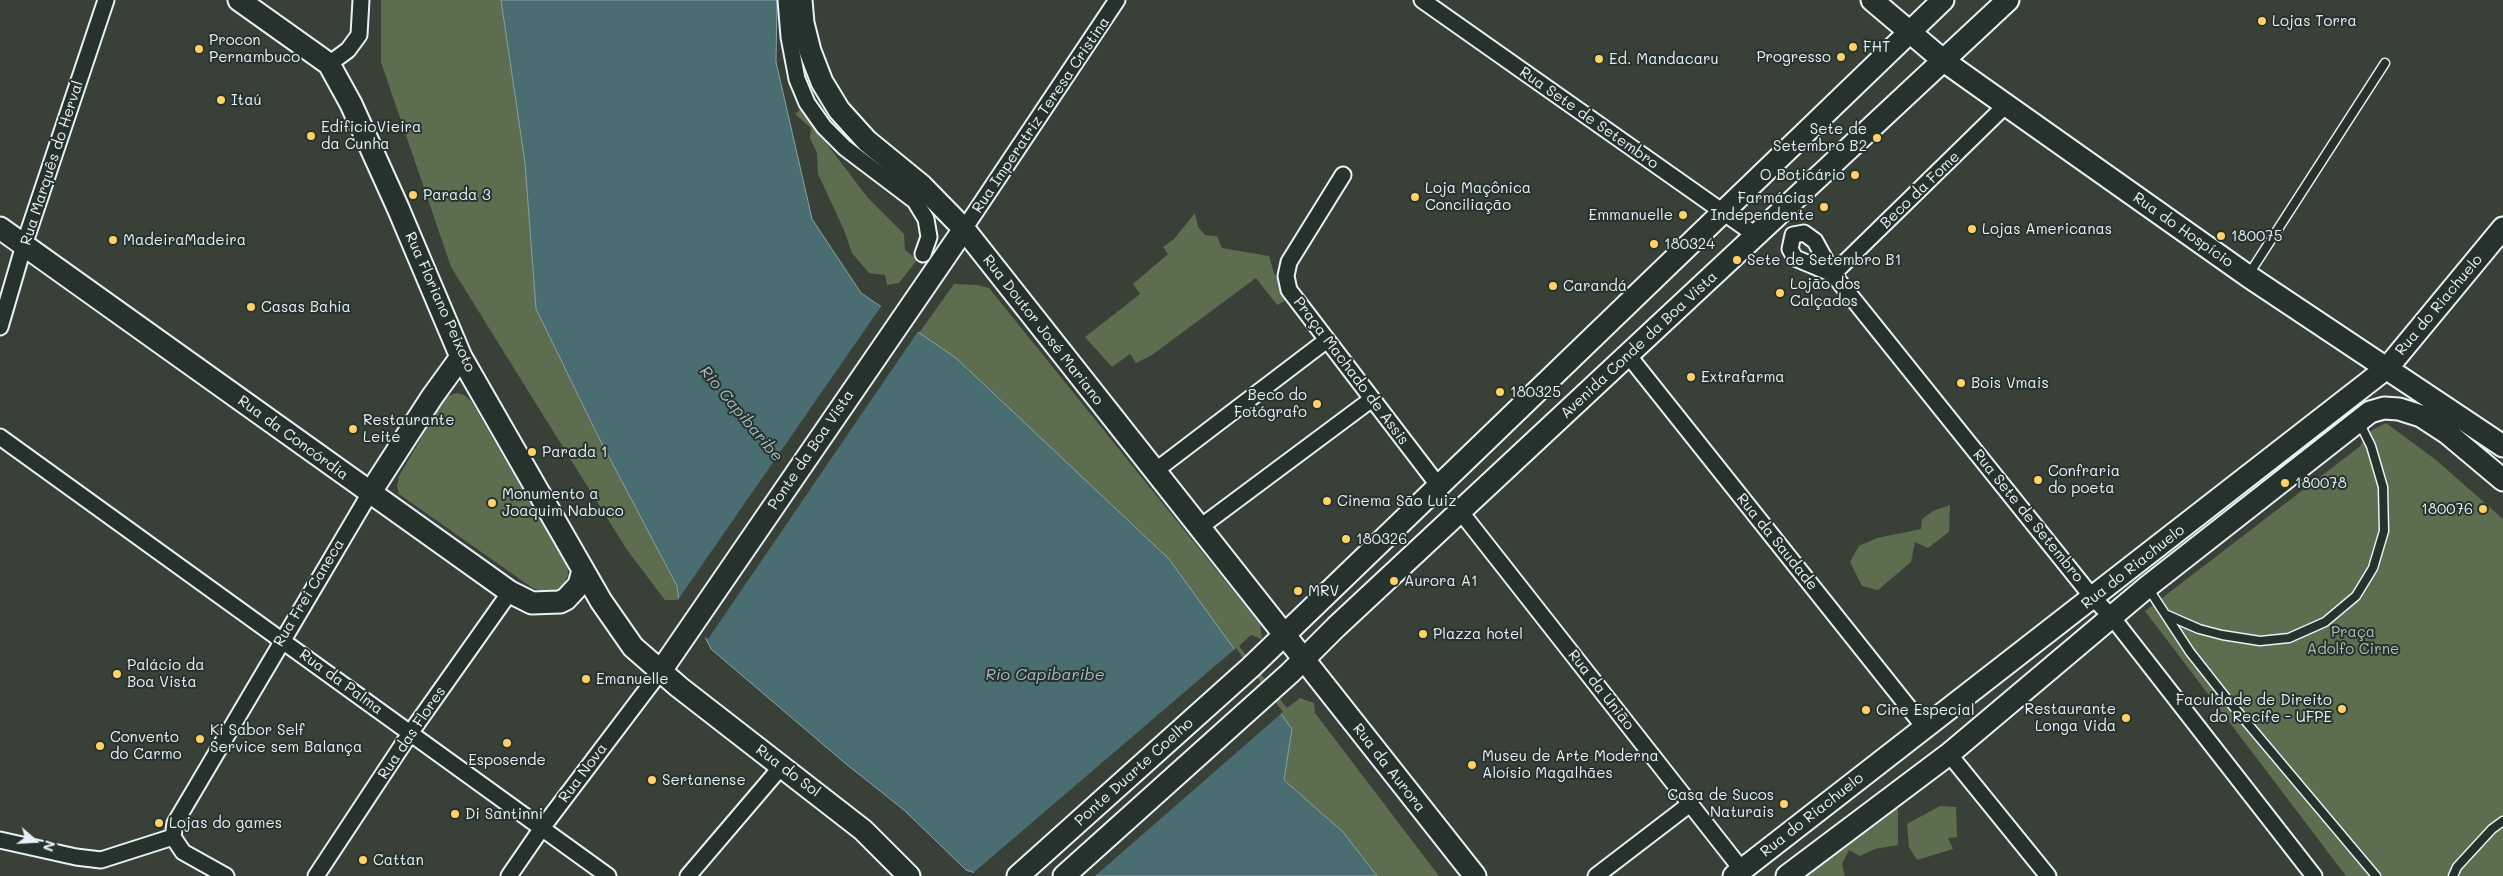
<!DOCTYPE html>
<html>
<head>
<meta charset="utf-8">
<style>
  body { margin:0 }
  #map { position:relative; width:2503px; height:876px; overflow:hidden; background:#394037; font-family:Mali,sans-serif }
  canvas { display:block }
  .north { position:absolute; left:10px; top:816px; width:50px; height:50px; -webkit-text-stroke:4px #26332d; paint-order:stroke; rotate:109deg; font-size:14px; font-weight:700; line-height:20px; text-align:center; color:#e8f1f8 }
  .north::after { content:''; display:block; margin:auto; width:18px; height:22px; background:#e8f1f8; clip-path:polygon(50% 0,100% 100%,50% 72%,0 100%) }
</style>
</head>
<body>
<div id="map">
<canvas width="2503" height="876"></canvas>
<div class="north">N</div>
</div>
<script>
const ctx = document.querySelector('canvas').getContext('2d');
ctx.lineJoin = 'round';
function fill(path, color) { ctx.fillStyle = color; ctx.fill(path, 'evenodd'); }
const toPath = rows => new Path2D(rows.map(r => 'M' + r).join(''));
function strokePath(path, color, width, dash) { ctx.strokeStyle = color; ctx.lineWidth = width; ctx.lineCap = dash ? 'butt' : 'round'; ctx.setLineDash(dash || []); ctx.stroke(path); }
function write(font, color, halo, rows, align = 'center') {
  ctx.font = font + ' Mali,sans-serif'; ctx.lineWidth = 4; ctx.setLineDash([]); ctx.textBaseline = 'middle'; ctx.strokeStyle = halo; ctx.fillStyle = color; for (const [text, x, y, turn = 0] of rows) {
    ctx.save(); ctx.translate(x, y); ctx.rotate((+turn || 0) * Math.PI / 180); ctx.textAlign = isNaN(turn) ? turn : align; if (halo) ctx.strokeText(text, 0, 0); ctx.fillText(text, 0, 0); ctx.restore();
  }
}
const green = toPath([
  [381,0,501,0,525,163,536,309,598,436,677,586,679,600,665,600,627,550,451,267,381,62],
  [804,106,823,139,868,198,904,234,905,250,917,260,899,283,887,285,885,275,869,273,852,253,844,230,818,174,817,153,810,138,811,128,795,114],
  [1195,213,1198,227,1205,235,1217,236,1222,248,1269,256,1274,273,1289,299,1277,305,1256,278,1152,355,1136,363,1130,354,1112,367,1085,337,1140,294,1133,284,1168,254,1163,247,1174,239],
  [954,284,977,285,989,288,1260,624,1262,639,1251,635,1239,646,1287,708,1300,698,1314,703,1315,713,1439,876,1377,876,1343,832,1284,780,1292,729,919,333],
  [457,393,464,395,471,401,535,511,567,559,568,575,564,584,557,590,544,593,531,587,399,494,397,486,399,476,442,402,448,396],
  [2386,423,2436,460,2503,519,2503,876,2346,876,2145,611,2346,457,2359,447,2372,430],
  [1950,505,1949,532,1928,548,1915,542,1911,562,1878,590,1862,586,1850,562,1859,546,1877,538,1921,529,1922,519,1933,511],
  [1940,806,1956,807,1957,837,1948,838,1953,849,1917,860,1909,847,1907,824],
  [1898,808,1898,845,1875,849,1860,856,1849,850,1842,864,1845,876,1805,876,1804,872,1886,809]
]);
const water = toPath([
  [501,0,777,0,776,62,812,219,861,293,956,358,1169,559,1292,729,1284,780,1343,832,1377,876,985,876,966,870,904,810,846,764,711,649,696,619,679,600,677,586,598,436,536,309,525,163,501,0]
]);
const pier = toPath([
  [882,305,919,330,708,639,704,637,694,620,677,601],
  [1236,648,1283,712,1095,876,979,876,972,874]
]);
const lane = toPath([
  [2249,274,2385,63],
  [2148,588,2190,652,2227,699,2376,876],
  [2167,615,2199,629,2222,635,2260,641,2289,638,2325,622,2356,596,2373,568,2384,531,2383,487,2371,446,2359,422],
  [2453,876,2457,867,2492,829,2503,821]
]);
const street = toPath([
  [786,0,789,37,797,79,807,103,824,127,845,148,915,201,926,219,929,237,923,254],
  [1422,0,1757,236],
  [329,64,348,50,359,35,361,0],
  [1343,175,1289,262,1286,276,1289,290,1438,485],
  [964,229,1117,0],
  [1833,274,1795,258,1790,249,1793,235,1804,233,1815,241,1833,274,2093,598,2112,617,2314,876],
  [1833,274,2006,105],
  [0,327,24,245,106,0],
  [1628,355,1925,728],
  [0,437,608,876],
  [1155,471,1327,340],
  [1460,511,1742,870],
  [1199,528,1372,399],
  [1949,754,2048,876],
  [173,837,175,823,370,493],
  [0,840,76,857,101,860,173,837,183,852,226,876],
  [316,876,411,732,510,592],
  [509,876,542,828,660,672],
  [688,876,781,767],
  [1596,876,1690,804]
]);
const secondary = toPath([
  [239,0,329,64,351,104,398,208,461,357,601,601,633,647,679,687,863,830,909,876],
  [801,0,803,23,810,51,822,82,839,110,867,141,922,186,964,229,1475,876],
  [1872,0,1944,61,1982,88,2248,276,2503,446],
  [0,228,510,592,532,603,560,602,566,599,579,585,583,570],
  [370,493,432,397,461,357],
  [660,672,964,229],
  [1018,876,1251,667,1943,0],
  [1064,876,1290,673,1336,627,2008,0],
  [1734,876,2388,367,2503,228],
  [1787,876,1949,754,2147,587,2370,412,2384,408,2399,409,2421,416,2447,433,2503,480]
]);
const markers = [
  [2262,21,5,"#ffd166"],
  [1853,47,5,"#ffd166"],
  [199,49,5,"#ffd166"],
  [1841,57,5,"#ffd166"],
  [1599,59,5,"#ffd166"],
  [221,100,5,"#ffd166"],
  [311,136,5,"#ffd166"],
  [1877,138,5,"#ffd166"],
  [1855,175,5,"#ffd166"],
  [413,195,5,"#ffd166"],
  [1415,197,5,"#ffd166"],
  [1824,207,5,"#ffd166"],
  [1683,215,5,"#ffd166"],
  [1972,229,5,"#ffd166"],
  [2221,236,5,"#ffd166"],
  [113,240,5,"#ffd166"],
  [1654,244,5,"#ffd166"],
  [1737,260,5,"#ffd166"],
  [1553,286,5,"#ffd166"],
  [1780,293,5,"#ffd166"],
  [251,307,5,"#ffd166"],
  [1691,377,5,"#ffd166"],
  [1961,383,5,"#ffd166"],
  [1500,392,5,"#ffd166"],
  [1317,404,5,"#ffd166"],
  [353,429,5,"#ffd166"],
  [532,452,5,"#ffd166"],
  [2038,480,5,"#ffd166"],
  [2285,483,5,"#ffd166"],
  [1327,501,5,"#ffd166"],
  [492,503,5,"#ffd166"],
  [2483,509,5,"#ffd166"],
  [1346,539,5,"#ffd166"],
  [1394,581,5,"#ffd166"],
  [1298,591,5,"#ffd166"],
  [1423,634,5,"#ffd166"],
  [117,674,5,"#ffd166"],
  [586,679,5,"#ffd166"],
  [2342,709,5,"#ffd166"],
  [1866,710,5,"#ffd166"],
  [2126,718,5,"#ffd166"],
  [200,739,5,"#ffd166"],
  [507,743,5,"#ffd166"],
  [100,746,5,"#ffd166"],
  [1472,765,5,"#ffd166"],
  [652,780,5,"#ffd166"],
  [1784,804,5,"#ffd166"],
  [455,814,5,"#ffd166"],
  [159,823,5,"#ffd166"],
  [363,860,5,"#ffd166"]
];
const poiNames = [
  ["Lojas Torra",2272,21],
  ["Procon",209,40],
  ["Pernambuco",209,57],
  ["FHT",1863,47],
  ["Progresso",1831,57,"right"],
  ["Ed. Mandacaru",1609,59],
  ["Itaú",231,100],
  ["EdificioVieira",321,127],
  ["da Cunha",321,144],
  ["Sete de",1867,129,"right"],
  ["Setembro B2",1867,146,"right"],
  ["O Boticário",1845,175,"right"],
  ["Loja Maçônica",1425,188],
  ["Conciliação",1425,205],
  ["Parada 3",423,195],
  ["Farmácias",1814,198,"right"],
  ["Independente",1814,215,"right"],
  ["Emmanuelle",1673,215,"right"],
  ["Lojas Americanas",1982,229],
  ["180075",2231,236],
  ["MadeiraMadeira",123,240],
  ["180324",1664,244],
  ["Sete de Setembro B1",1747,260],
  ["Lojão dos",1790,284],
  ["Calçados",1790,301],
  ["Carandá",1563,286],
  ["Casas Bahia",261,307],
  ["Extrafarma",1701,377],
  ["Bois Vmais",1971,383],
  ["180325",1510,392],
  ["Beco do",1307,395,"right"],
  ["Fotógrafo",1307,412,"right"],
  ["Restaurante",363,420],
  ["Leite",363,437],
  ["Parada 1",542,452],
  ["Confraria",2048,471],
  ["do poeta",2048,488],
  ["180078",2295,483],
  ["Monumento a",502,494],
  ["Joaquim Nabuco",502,511],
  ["Cinema São Luiz",1337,501],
  ["180076",2473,509,"right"],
  ["180326",1356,539],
  ["Aurora A1",1404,581],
  ["MRV",1308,591],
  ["Plazza hotel",1433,634],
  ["Palácio da",127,665],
  ["Boa Vista",127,682],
  ["Emanuelle",596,679],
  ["Faculdade de Direito",2332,700,"right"],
  ["do Recife - UFPE",2332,717,"right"],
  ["Restaurante",2116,709,"right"],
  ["Longa Vida",2116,726,"right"],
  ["Cine Especial",1876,710],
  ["Ki Sabor Self",210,730],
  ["Service sem Balança",210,747],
  ["Convento",110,737],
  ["do Carmo",110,754],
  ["Museu de Arte Moderna",1482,756],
  ["Aloísio Magalhães",1482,773],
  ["Esposende",507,760,"center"],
  ["Sertanense",662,780],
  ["Casa de Sucos",1774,795,"right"],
  ["Naturais",1774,812,"right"],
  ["Di Santinni",465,814],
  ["Lojas do games",169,823],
  ["Cattan",373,860]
];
const streetNames = [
  ["Rua Imperatriz Teresa Cristina",1041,115,-56],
  ["Rua Sete de Setembro",1589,118,35],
  ["Rua Marquês do Herval",52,163,-72],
  ["Beco da Fome",1920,190,-44],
  ["Rua do Hospício",2183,230,35],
  ["Rua Floriano Peixoto",440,302,66],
  ["Rua do Riachuelo",2439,305,-50],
  ["Rua Doutor José Mariano",1043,330,52],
  ["Avenida Conde da Boa Vista",1639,345,-43],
  ["Praça Machado de Assis",1351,371,53],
  ["Rua da Concórdia",293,438,36],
  ["Ponte da Boa Vista",811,450,-56],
  ["Rua Sete de Setembro",2028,516,51],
  ["Rua da Saudade",1777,542,51],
  ["Rua do Riachuelo",2133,567,-38],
  ["Rua Frei Caneca",309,593,-59],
  ["Rua da Palma",341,682,36],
  ["Rua da União",1601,690,52],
  ["Rua das Flores",412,733,-56],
  ["Rua da Aurora",1389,768,52],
  ["Rua do Sol",788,771,37],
  ["Ponte Duarte Coelho",1134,772,-42],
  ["Rua Nova",583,773,-53],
  ["Rua do Riachuelo",1812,815,-38]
];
const parkNames = [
  ["Praça",2353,632],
  ["Adolfo Cirne",2353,649]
];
const waterNames = [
  ["Rio Capibaribe",741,414,50],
  ["Rio Capibaribe",1045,675]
];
fill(green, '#5d6d4f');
fill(water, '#4a6d71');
strokePath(water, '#89a2a7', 1);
fill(pier, '#394037');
strokePath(lane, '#e8f1f8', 11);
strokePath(street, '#e8f1f8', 19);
strokePath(secondary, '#e8f1f8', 25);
strokePath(lane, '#26332d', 8);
strokePath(street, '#26332d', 15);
strokePath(secondary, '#26332d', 21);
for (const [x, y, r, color] of markers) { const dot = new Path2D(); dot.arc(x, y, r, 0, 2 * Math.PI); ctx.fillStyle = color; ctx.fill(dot); strokePath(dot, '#26332d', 2); }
write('15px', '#e8f1f8', '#26332d', poiNames, 'left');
write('15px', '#e8f1f8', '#26332d', streetNames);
write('15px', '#b0bcb4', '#26332d', parkNames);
write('italic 16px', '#a9bcc2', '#26332d', waterNames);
</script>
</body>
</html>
